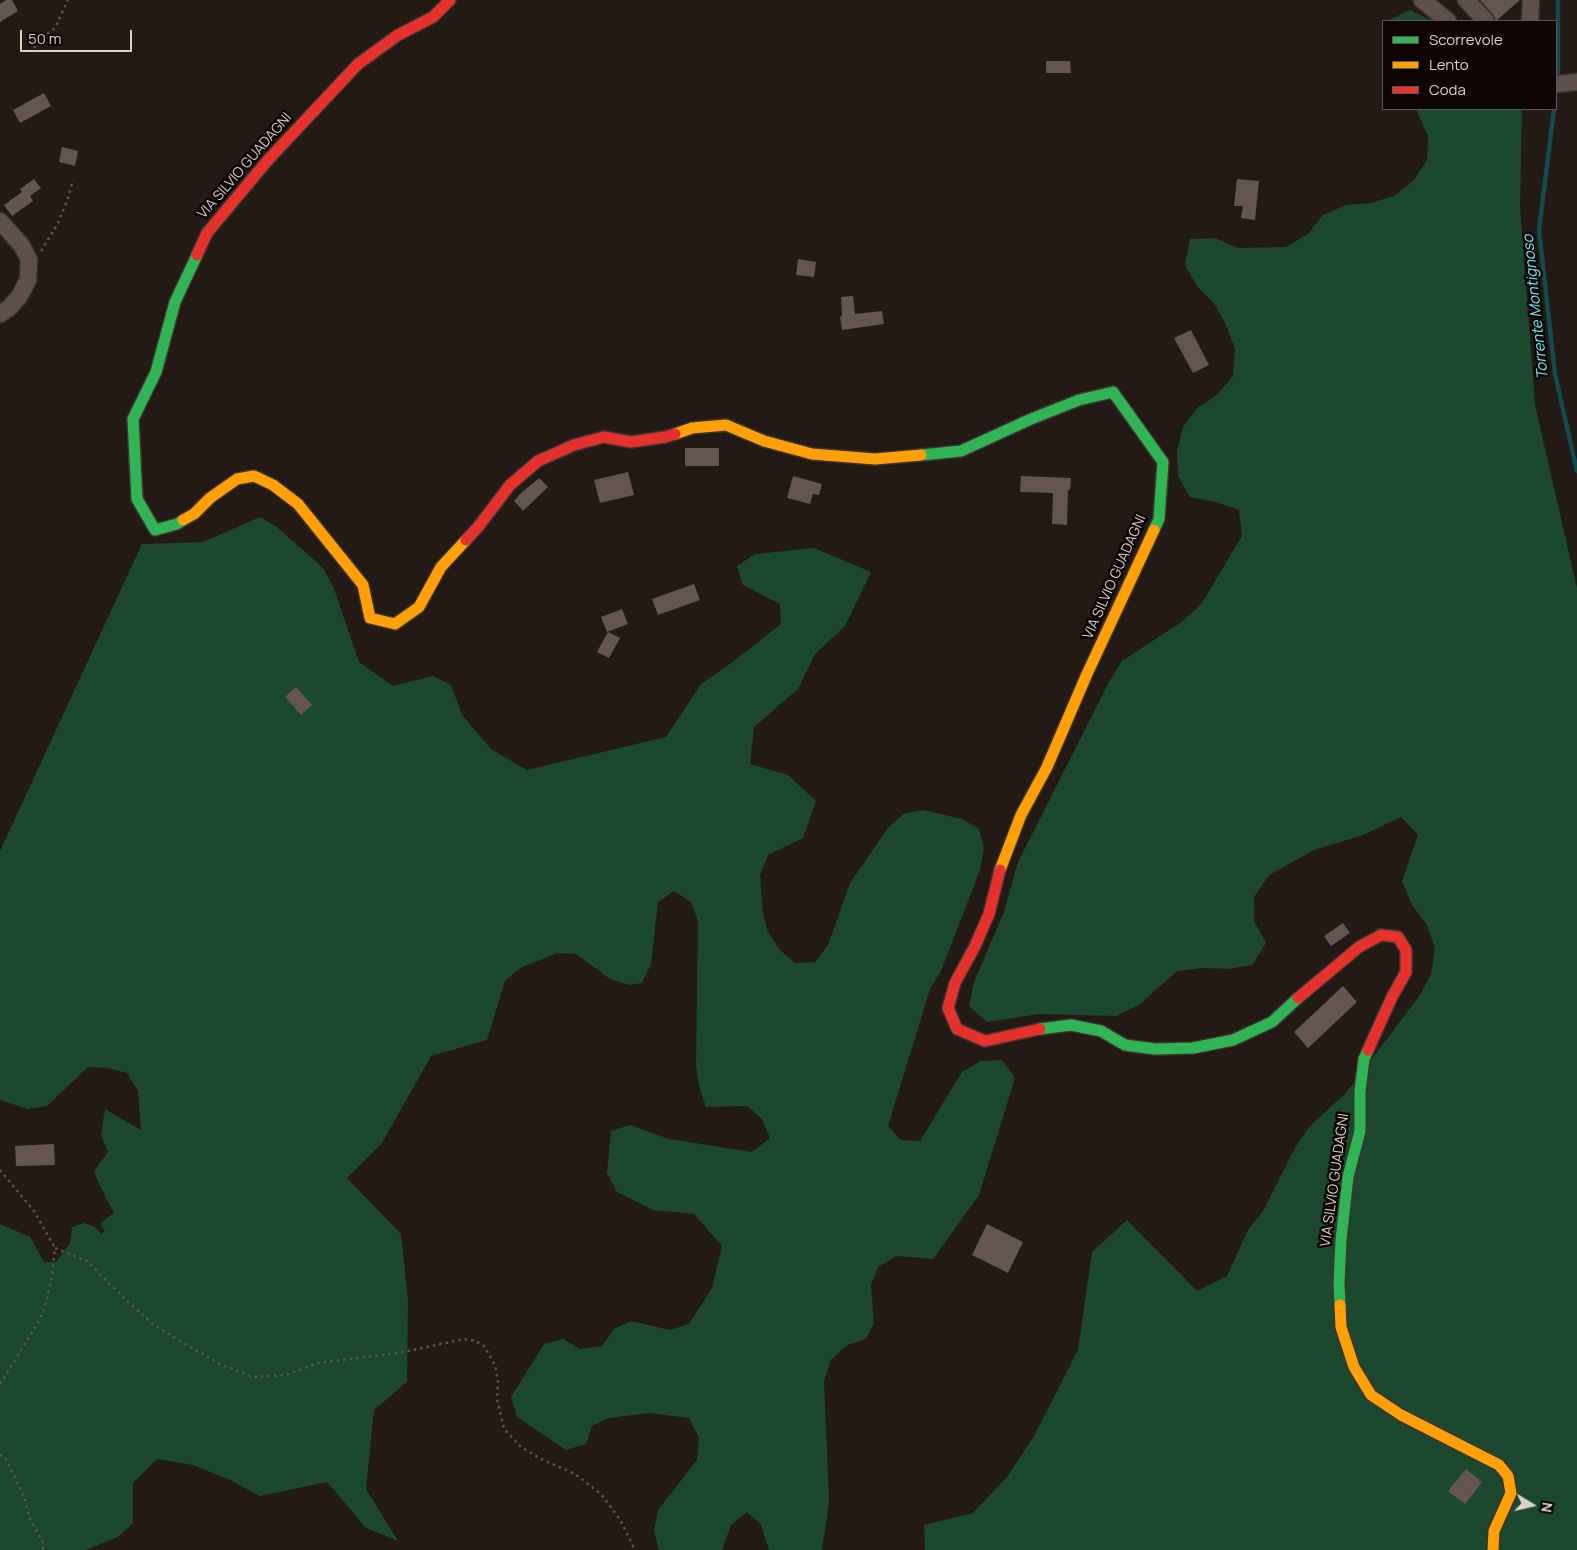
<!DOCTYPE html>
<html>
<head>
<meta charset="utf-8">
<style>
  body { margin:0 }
  #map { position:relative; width:1577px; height:1550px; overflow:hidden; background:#231a16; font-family:Manrope,sans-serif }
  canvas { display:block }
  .legend { position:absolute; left:1382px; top:20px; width:175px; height:90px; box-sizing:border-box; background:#0d0604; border:1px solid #605754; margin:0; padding:6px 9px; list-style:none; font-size:15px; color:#dcd1cb }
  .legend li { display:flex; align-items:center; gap:10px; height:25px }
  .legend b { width:25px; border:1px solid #605754 }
  .north { position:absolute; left:1507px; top:1480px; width:50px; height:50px; -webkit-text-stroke:4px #0d0604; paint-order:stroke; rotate:99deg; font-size:14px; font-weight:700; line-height:20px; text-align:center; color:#dcd1cb }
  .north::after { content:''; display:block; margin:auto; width:18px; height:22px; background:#dcd1cb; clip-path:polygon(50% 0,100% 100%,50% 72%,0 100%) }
  .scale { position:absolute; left:20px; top:30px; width:112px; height:22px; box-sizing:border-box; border:2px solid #dcd1cb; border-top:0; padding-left:6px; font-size:15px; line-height:18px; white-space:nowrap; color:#dcd1cb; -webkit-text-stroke:4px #0d0604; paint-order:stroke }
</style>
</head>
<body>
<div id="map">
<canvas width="1577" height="1550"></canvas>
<ul class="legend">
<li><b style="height:6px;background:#30b455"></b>Scorrevole</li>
<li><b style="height:6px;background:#ff9f0a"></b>Lento</li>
<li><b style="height:6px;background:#e5322d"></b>Coda</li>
</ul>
<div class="north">N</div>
<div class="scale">50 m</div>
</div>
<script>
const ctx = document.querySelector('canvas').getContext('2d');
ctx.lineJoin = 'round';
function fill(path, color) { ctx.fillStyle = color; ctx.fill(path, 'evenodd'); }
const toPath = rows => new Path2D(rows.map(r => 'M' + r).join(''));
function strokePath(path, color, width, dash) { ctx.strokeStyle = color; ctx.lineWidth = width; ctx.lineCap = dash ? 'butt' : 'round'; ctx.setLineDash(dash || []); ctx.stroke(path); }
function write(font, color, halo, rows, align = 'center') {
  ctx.font = font + ' Manrope,sans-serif'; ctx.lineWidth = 5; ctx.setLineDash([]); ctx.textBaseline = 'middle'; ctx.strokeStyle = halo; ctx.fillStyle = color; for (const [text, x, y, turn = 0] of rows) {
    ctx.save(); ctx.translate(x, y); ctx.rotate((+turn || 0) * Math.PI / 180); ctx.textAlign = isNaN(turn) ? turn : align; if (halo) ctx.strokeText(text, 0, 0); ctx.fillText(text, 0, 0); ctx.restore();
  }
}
const forest = toPath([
  [1410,10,1432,21,1389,21,1389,20],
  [1416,109,1522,109,1520,207,1535,405,1577,588,1577,1550,925,1550,924,1525,973,1513,1007,1477,1034,1436,1078,1350,1092,1252,1127,1220,1197,1291,1227,1276,1248,1230,1263,1211,1296,1146,1310,1126,1346,1093,1420,995,1431,974,1435,948,1427,925,1412,905,1402,881,1418,835,1401,817,1363,835,1314,850,1269,875,1254,897,1254,921,1266,943,1252,965,1228,969,1203,968,1177,971,1139,1005,1116,1016,1039,1014,987,1022,969,1006,974,982,1004,912,1018,862,1109,682,1122,661,1183,621,1202,603,1242,536,1239,510,1216,502,1190,497,1178,476,1177,452,1183,427,1197,408,1217,395,1233,376,1235,349,1226,325,1214,303,1197,286,1185,265,1190,239,1215,238,1238,248,1286,247,1308,234,1323,215,1346,205,1371,203,1394,196,1414,180,1427,160,1428,136],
  [260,517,277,527,323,568,333,586,359,662,393,686,433,676,451,685,462,715,491,749,527,770,666,737,701,684,734,661,781,624,780,604,743,585,737,566,755,554,814,548,871,572,845,626,815,654,798,689,754,727,750,764,788,775,816,801,803,838,768,855,760,875,763,914,768,932,779,949,795,963,815,962,828,945,850,883,888,828,903,814,923,810,962,819,979,829,984,848,980,870,941,971,930,989,888,1126,901,1140,920,1141,962,1072,981,1061,1002,1060,1015,1078,979,1195,933,1259,896,1256,878,1267,871,1285,874,1323,866,1339,847,1345,831,1360,824,1381,829,1502,822,1550,769,1550,761,1525,747,1512,731,1525,722,1550,659,1550,654,1531,658,1510,697,1460,699,1438,689,1418,649,1413,609,1418,592,1426,586,1444,566,1450,517,1417,511,1397,544,1344,563,1339,580,1349,602,1346,614,1329,631,1321,670,1330,689,1324,712,1288,722,1246,694,1214,653,1210,617,1192,607,1173,611,1131,630,1125,669,1139,752,1152,770,1138,762,1119,747,1106,706,1107,699,1086,696,1066,698,921,691,902,674,891,658,902,651,964,642,983,629,985,610,979,576,954,557,953,520,968,505,981,487,1040,431,1056,382,1143,347,1178,401,1234,408,1300,407,1382,374,1410,366,1489,398,1541,366,1528,327,1482,260,1496,230,1480,193,1465,157,1459,133,1483,133,1523,118,1537,85,1550,0,1550,0,1224,30,1237,44,1262,56,1262,70,1243,72,1227,84,1223,95,1227,101,1234,105,1231,100,1223,114,1213,100,1186,94,1171,108,1152,101,1135,105,1109,141,1130,138,1091,127,1073,107,1068,88,1067,47,1106,28,1109,0,1100,0,851,142,544,203,542]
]);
const stream = toPath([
  [1557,81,1558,70,1558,0],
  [1554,109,1539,230,1555,374,1577,471]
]);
const building = toPath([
  [6,0,12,0,18,11,0,22,0,4],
  [1480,0,1520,0,1496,21,1493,14],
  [1046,61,1070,61,1071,73,1046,73],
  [44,93,51,106,20,123,13,110],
  [62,147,78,151,75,166,59,162],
  [34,179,41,188,30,196,33,201,12,216,4,205,22,192,20,189],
  [1237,179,1259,181,1255,220,1241,218,1243,206,1234,206],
  [798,259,816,262,814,277,796,275],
  [853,296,855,314,882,311,884,324,842,330,840,316,842,316,841,297],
  [1191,330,1209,365,1193,373,1174,338],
  [685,448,719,448,719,466,685,466],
  [628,472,634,495,600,503,594,480],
  [793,476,822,484,819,495,813,494,810,504,787,498],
  [1021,476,1071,478,1070,490,1068,490,1067,525,1052,524,1053,493,1020,492],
  [539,478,548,487,523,511,514,501,520,494],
  [694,584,700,600,658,615,652,599],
  [622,609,628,624,607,632,601,617],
  [608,632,620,638,609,658,597,652],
  [296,687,312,705,301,715,285,697],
  [1343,923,1350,933,1331,946,1324,936],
  [1343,986,1357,1002,1308,1048,1294,1032],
  [54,1144,55,1165,16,1166,15,1146],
  [987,1224,1023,1242,1008,1273,972,1255],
  [1466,1469,1482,1482,1465,1504,1448,1491]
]);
const path = toPath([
  [34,48,40,40,55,28,68,0],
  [41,251,58,223,68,198,73,180],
  [0,1170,34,1211,55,1248],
  [0,1384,39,1321,45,1306,52,1276,55,1248,87,1261,128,1302,152,1323,178,1340,220,1364,253,1377,286,1375,318,1363,399,1353,464,1339,476,1341,484,1346,495,1365,498,1381,497,1399,504,1429,521,1447,541,1459,575,1474,601,1494,621,1521,635,1550],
  [0,1455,5,1457,25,1499,29,1517,44,1544,42,1550]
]);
const street = toPath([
  [1422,0,1448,21],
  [1466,0,1486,21],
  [1530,21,1531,0],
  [1556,84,1577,82],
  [0,221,22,246,29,260,28,280,19,297,9,308,0,314]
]);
const fast = toPath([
  [921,455,961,451,1031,419,1079,400,1113,392,1163,462,1159,519,1154,530],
  [183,520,177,524,155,530,137,499,133,419,156,372,175,302,197,255],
  [1040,1029,1071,1025,1101,1031,1125,1045,1155,1049,1193,1048,1233,1040,1272,1022,1298,998],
  [1340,1305,1339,1283,1341,1240,1348,1177,1360,1131,1360,1091,1364,1059,1368,1050]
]);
const slow = toPath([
  [675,434,692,428,726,425,764,441,812,454,875,459,921,455],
  [183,520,194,514,210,498,237,479,254,476,273,485,298,504,363,585,370,618,395,624,419,607,441,567,466,540],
  [1000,870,1021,815,1047,767,1087,674,1154,530],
  [1340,1305,1341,1327,1354,1367,1371,1395,1401,1415,1499,1465,1508,1476,1511,1493,1494,1531,1493,1550]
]);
const jam = toPath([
  [197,255,207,233,268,160,358,64,398,35,433,17,450,0],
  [466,540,478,527,510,485,538,461,574,445,604,437,631,442,665,437,675,434],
  [1000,870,989,914,975,946,955,983,948,1008,957,1029,985,1041,1040,1029],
  [1298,998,1359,947,1381,935,1398,937,1406,950,1406,972,1392,997,1368,1050]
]);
const streetNames = [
  ["VIA SILVIO GUADAGNI",245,166,-49],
  ["VIA SILVIO GUADAGNI",1115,577,-66],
  ["VIA SILVIO GUADAGNI",1335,1180,-82]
];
const waterNames = [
  ["Torrente Montignoso",1536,307,-96]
];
fill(forest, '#1b482f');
strokePath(stream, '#154950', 4.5);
fill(building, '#63554f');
strokePath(street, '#3c3430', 19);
strokePath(fast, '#3c3430', 14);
strokePath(slow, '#3c3430', 14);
strokePath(jam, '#3c3430', 14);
strokePath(path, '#5e534f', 2.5, [2.5, 4]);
strokePath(street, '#5e504c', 16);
strokePath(fast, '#30b455', 11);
strokePath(slow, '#ff9f0a', 11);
strokePath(jam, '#e5322d', 11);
write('14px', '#dcd1cb', '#0d0604', streetNames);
write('italic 15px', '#77e5f5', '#0d0604', waterNames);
</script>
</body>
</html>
